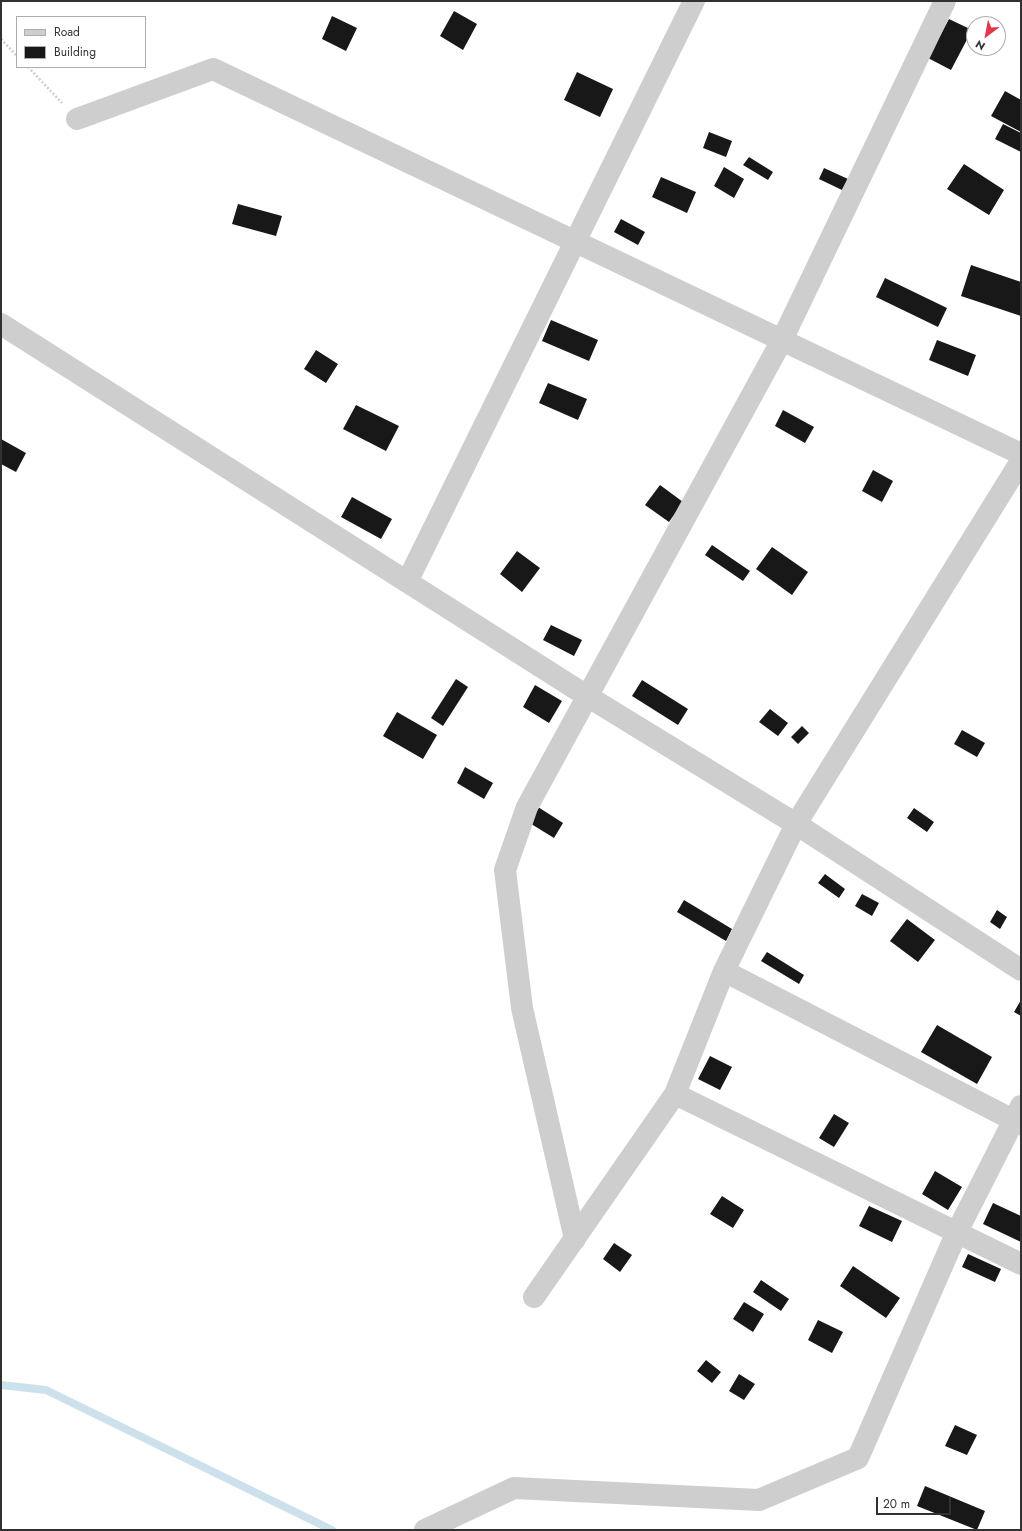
<!DOCTYPE html>
<html>
<head>
<meta charset="utf-8">
<style>
  body { margin:0 }
  #map { position:relative; width:1022px; height:1531px; overflow:hidden; background:#fff; font-family:Jost,sans-serif }
  canvas { display:block }
  .frame { position:absolute; inset:0; border:2px solid #313131; pointer-events:none }
  .legend { position:absolute; left:16px; top:16px; width:130px; height:52px; box-sizing:border-box; background:#fff; border:1px solid #adadad; margin:0; padding:5px 7px; list-style:none; font-size:12px; color:#313131 }
  .legend li { display:flex; align-items:center; gap:8px; height:20px }
  .legend b { width:20px; border:1px solid #adadad }
  .north { position:absolute; left:966px; top:16px; width:40px; height:40px; box-sizing:border-box; background:#fff; border:1px solid #adadad; border-radius:50%; rotate:212deg; font-size:11px; font-weight:700; line-height:16px; text-align:center; color:#313131 }
  .north::after { content:''; display:block; margin:auto; width:14px; height:18px; background:#e43749; clip-path:polygon(50% 0,100% 100%,50% 72%,0 100%) }
  .scale { position:absolute; left:876px; top:1497px; width:75px; height:18px; box-sizing:border-box; border:2px solid #313131; border-top:0; padding-left:5px; font-size:12px; line-height:14px; white-space:nowrap; color:#313131; -webkit-text-stroke:3px #fff; paint-order:stroke }
</style>
</head>
<body>
<div id="map">
<canvas width="1022" height="1531"></canvas>
<div class="frame"></div>
<ul class="legend">
<li><b style="height:5px;background:#cecece"></b>Road</li>
<li><b style="height:11px;background:#181818"></b>Building</li>
</ul>
<div class="north">N</div>
<div class="scale">20 m</div>
</div>
<script>
const ctx = document.querySelector('canvas').getContext('2d');
ctx.lineJoin = 'round';
const toPath = rows => new Path2D(rows.map(r => 'M' + r).join(''));
function strokePath(path, color, width, dash) { ctx.strokeStyle = color; ctx.lineWidth = width; ctx.lineCap = dash ? 'butt' : 'round'; ctx.setLineDash(dash || []); ctx.stroke(path); }
function fill(path, color) { ctx.fillStyle = color; ctx.fill(path, 'evenodd'); }
const stream = toPath([
  [1,1385,46,1390,332,1530]
]);
const building = toPath([
  [454,11,477,24,463,50,440,36],
  [332,16,357,28,346,51,322,39],
  [949,19,972,30,951,70,928,58],
  [577,72,613,89,600,117,564,100],
  [1005,91,1021,100,1021,132,991,116],
  [1003,124,1021,133,1021,152,995,139],
  [709,132,732,141,726,157,703,148],
  [749,157,773,172,768,180,743,165],
  [964,164,1004,190,989,215,947,189],
  [724,167,744,179,734,198,714,186],
  [824,168,848,179,842,190,819,179],
  [661,177,696,192,687,213,652,197],
  [238,204,282,216,276,236,232,224],
  [621,219,645,232,638,245,614,232],
  [971,265,1021,282,1021,316,961,296],
  [885,278,947,308,938,327,876,297],
  [551,320,598,340,589,361,542,341],
  [937,340,976,355,968,376,929,360],
  [316,350,338,364,326,383,304,369],
  [548,383,587,399,578,420,539,403],
  [356,405,399,426,386,451,343,429],
  [783,410,814,427,805,443,775,426],
  [1,439,26,453,16,472,1,464],
  [873,470,893,481,882,502,862,491],
  [660,485,683,502,669,522,645,505],
  [352,497,392,519,381,539,341,517],
  [712,545,750,571,743,581,705,555],
  [772,547,808,572,792,595,756,569],
  [517,551,540,568,522,592,500,574],
  [551,625,582,640,574,656,543,640],
  [456,679,468,687,443,726,431,718],
  [642,680,688,709,678,725,632,696],
  [535,685,562,701,549,723,523,707],
  [770,709,788,723,778,736,759,722],
  [397,712,437,735,423,759,383,736],
  [802,726,809,733,798,744,791,737],
  [962,730,985,743,977,757,954,744],
  [465,767,493,783,484,799,457,783],
  [538,807,563,823,554,838,528,822],
  [914,808,934,822,927,832,907,818],
  [825,874,845,889,839,898,818,883],
  [862,894,879,903,872,916,855,906],
  [684,900,732,929,726,941,677,912],
  [997,910,1007,917,1000,929,990,922],
  [907,919,935,940,918,962,890,941],
  [767,952,804,975,799,984,761,961],
  [1021,1000,1021,1016,1014,1012],
  [937,1025,992,1057,977,1084,921,1052],
  [710,1056,732,1067,720,1090,698,1079],
  [834,1114,849,1123,834,1147,819,1138],
  [935,1171,962,1187,948,1210,922,1194],
  [722,1196,744,1210,733,1228,710,1214],
  [993,1203,1021,1216,1021,1242,983,1224],
  [869,1206,902,1221,892,1242,859,1226],
  [614,1243,632,1255,620,1272,603,1259],
  [968,1254,1001,1269,995,1282,962,1267],
  [853,1266,900,1298,886,1318,840,1286],
  [761,1280,789,1299,781,1311,753,1292],
  [744,1302,764,1314,753,1332,733,1319],
  [818,1320,843,1332,832,1353,808,1340],
  [706,1360,721,1372,712,1383,697,1371],
  [739,1374,755,1384,744,1400,729,1391],
  [955,1425,977,1435,967,1455,945,1446],
  [925,1486,985,1511,977,1530,917,1506]
]);
const path = toPath([
  [1,39,17,56],
  [28,67,62,103]
]);
const minor = toPath([
  [77,119,213,69,1021,454],
  [1,324,587,696,796,824,1021,970],
  [407,582,694,1],
  [724,971,1021,1124],
  [675,1094,1021,1264],
  [575,1239,522,1008,505,870,527,807,782,340,945,1],
  [534,1297,675,1094,724,971,796,824,1021,461],
  [425,1530,514,1488,759,1500,858,1458,957,1232,1021,1106]
]);
strokePath(stream, '#cde1ed', 8);
fill(building, '#181818');
strokePath(path, '#cecece', 2.5, [2, 2]);
strokePath(minor, '#cecece', 22);
</script>
</body>
</html>
